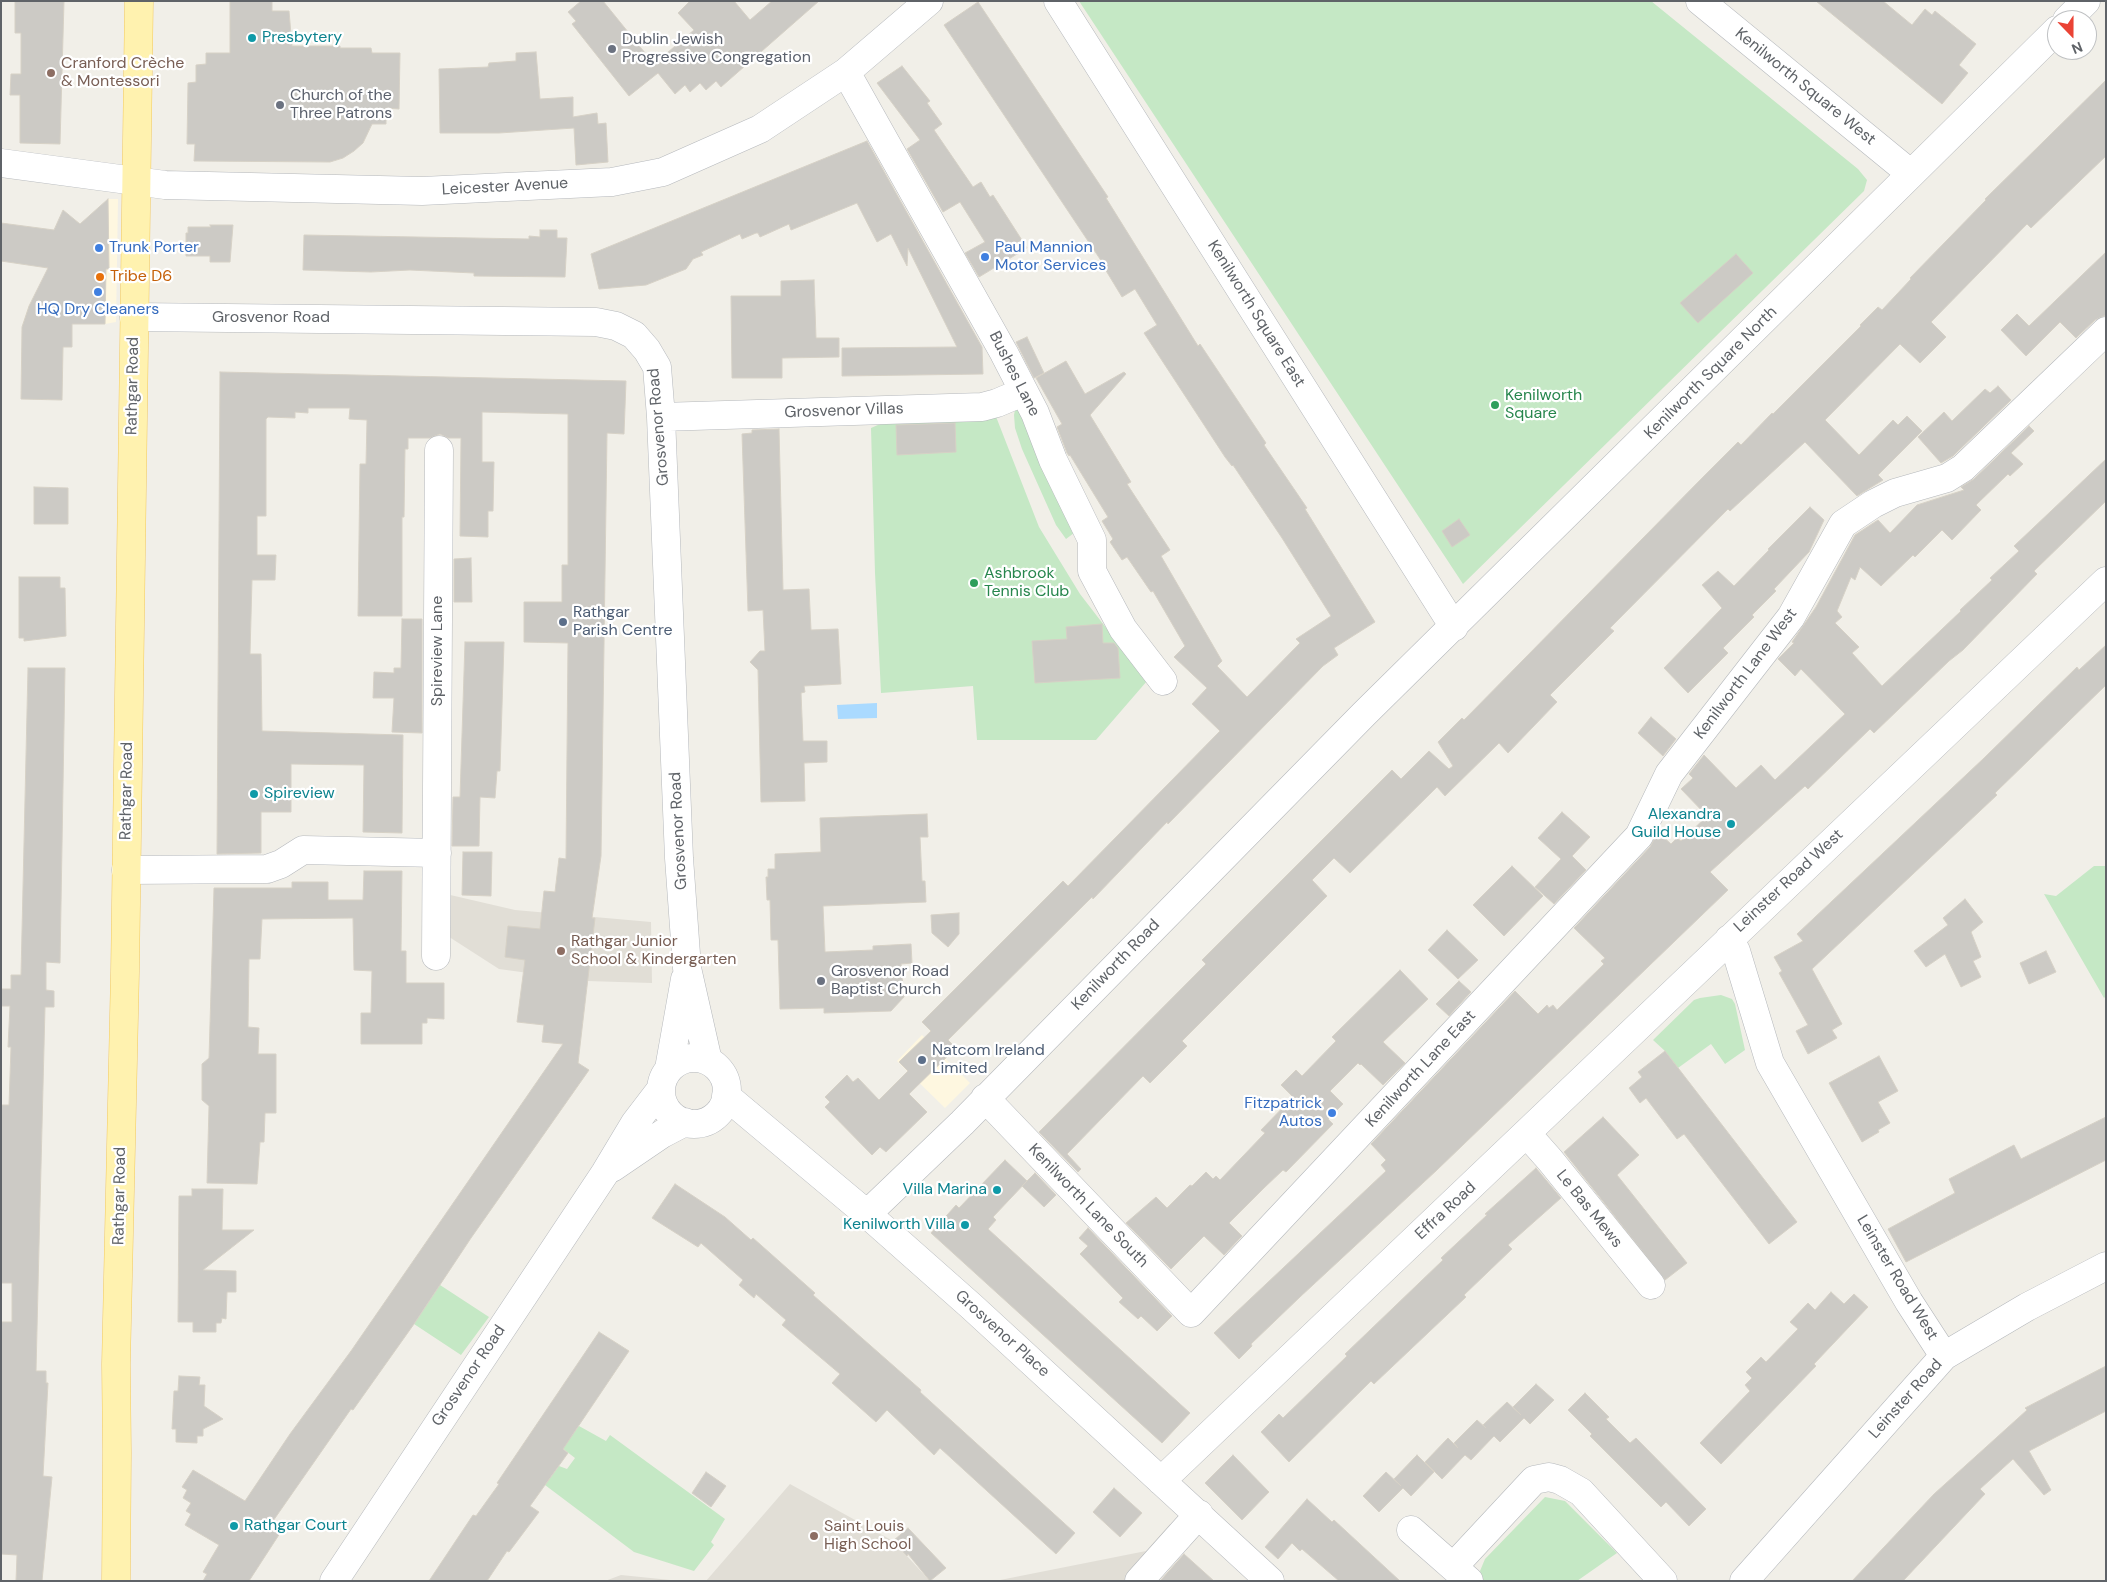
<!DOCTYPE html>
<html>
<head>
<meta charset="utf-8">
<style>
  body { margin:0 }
  #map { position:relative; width:2107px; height:1582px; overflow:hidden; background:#f1efe8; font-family:"DM Sans",sans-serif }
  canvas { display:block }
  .frame { position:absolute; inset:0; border:2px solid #5f6368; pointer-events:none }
  .north { position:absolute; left:2047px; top:10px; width:50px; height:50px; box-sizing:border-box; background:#fff; border:1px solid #bfc1c3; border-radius:50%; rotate:158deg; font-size:14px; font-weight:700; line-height:20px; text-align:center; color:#5f6368 }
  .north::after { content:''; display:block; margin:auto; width:18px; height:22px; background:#ea4335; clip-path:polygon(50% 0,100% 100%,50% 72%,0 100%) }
</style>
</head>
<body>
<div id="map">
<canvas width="2107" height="1582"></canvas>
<div class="frame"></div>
<div class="north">N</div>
</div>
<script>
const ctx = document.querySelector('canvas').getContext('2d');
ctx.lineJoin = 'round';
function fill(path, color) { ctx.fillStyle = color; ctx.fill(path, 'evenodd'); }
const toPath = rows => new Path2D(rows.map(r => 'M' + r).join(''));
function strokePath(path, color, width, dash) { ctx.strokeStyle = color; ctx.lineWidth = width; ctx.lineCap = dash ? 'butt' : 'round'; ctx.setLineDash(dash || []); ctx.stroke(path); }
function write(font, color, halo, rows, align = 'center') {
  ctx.font = font + ' "DM Sans",sans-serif'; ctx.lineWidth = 4.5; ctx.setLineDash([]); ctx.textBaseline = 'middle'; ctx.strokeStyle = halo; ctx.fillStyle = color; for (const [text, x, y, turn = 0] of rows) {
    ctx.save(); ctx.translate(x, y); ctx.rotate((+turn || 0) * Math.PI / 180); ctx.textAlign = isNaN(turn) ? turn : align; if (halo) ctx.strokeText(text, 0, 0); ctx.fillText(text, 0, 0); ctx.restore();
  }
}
const commercial = toPath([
  [108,199,118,199,116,322,105,324,23,323,29,305,76,228],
  [922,1035,970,1083,945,1108,897,1061]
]);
const education = toPath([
  [446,894,515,910,651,922,652,983,587,981,499,969,443,933],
  [790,1484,893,1541,930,1581,706,1581],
  [1170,1524,1181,1533,1149,1581,995,1581,1146,1551],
  [621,1575,680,1581,605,1581]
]);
const green = toPath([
  [1079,1,1651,1,1858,169,1867,180,1864,191,1463,584],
  [1021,408,1074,533,1066,539,1056,525,1022,449,1015,428,1014,415,1015,410],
  [995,414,1039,527,1080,594,1147,681,1096,740,977,740,973,686,881,693,875,573,871,428,894,418],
  [2094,866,2106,866,2106,996,2104,998,2044,894,2056,896],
  [1721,995,1732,999,1735,1004,1745,1050,1725,1064,1711,1044,1678,1068,1665,1051,1653,1040,1694,1000,1700,998],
  [440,1285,489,1317,461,1355,414,1324],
  [579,1426,606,1441,610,1435,725,1519,711,1542,714,1545,694,1571,634,1552,545,1485,559,1466,567,1469,575,1458,535,1427,569,1439],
  [1545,1497,1565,1501,1617,1553,1577,1581,1483,1581,1480,1571,1485,1559]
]);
const water = toPath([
  [877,703,877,718,838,719,837,705]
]);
const building = toPath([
  [15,1,64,1,60,144,20,143,20,95,10,95,11,74,21,74,21,33,15,33,15,1],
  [230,1,272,1,272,11,289,11,292,46,340,46,340,48,371,48,372,53,400,53,399,109,386,108,386,124,372,124,363,143,354,151,343,158,330,162,194,161,195,144,187,144,188,83,196,82,196,65,206,64,206,53,230,53,230,1],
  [581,1,603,1,654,64,694,30,678,13,690,1,734,1,750,20,772,1,819,1,721,87,716,81,706,90,700,83,690,92,685,85,675,94,658,73,629,96,572,24,576,21,568,12,581,1],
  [1816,1,1883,1,1912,25,1925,9,1932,15,1935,11,1976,44,1959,65,1968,73,1942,104,1816,1],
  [978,2,1108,197,1106,198,1198,346,1200,344,1266,443,1264,445,1307,508,1305,509,1375,622,1334,648,1338,655,1323,666,1168,824,1167,822,1093,899,1092,897,948,1040,956,1048,909,1094,927,1112,886,1152,880,1147,872,1155,825,1107,830,1102,825,1097,847,1075,853,1082,858,1078,879,1100,908,1071,899,1062,931,1031,922,1022,1063,881,1068,886,1220,731,1192,704,1207,688,1174,657,1185,646,1153,591,1151,592,1127,557,1122,560,1110,542,1113,539,1102,521,1108,517,1070,455,1069,456,1067,453,1057,427,1062,424,1036,378,1066,361,1085,394,1124,372,1126,374,1090,415,1131,482,1127,484,1170,550,1161,556,1222,661,1217,666,1247,697,1300,643,1296,639,1331,616,1282,538,1233,465,1232,466,1225,457,1144,333,1157,325,1135,289,1122,297,1105,269,1106,268,944,25,978,2],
  [536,52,540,99,573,97,573,117,597,113,598,124,606,123,608,162,576,165,574,128,499,133,440,133,439,69,488,67,489,63,516,61,516,53,536,52],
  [902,66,930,101,927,103,942,124,934,130,973,187,981,182,990,197,993,195,1027,248,979,277,965,253,985,242,960,202,943,212,907,149,920,140,877,83,902,66],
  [2106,80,2106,156,2031,228,2027,224,1931,322,1946,337,1920,363,1900,344,1825,420,1859,455,1893,420,1898,425,1907,416,1922,431,1878,475,1883,480,1857,496,1805,442,1730,511,1728,509,1610,628,1614,631,1550,695,1557,702,1508,753,1499,743,1445,796,1437,787,1350,873,1334,858,1312,880,1327,896,1182,1041,1187,1046,1150,1083,1143,1076,1067,1154,1081,1169,1078,1172,1039,1132,1206,964,1202,960,1392,770,1401,779,1429,751,1449,769,1453,766,1438,742,1462,718,1464,720,1703,477,1738,442,1741,445,1772,413,1773,414,1861,326,1860,325,1878,307,1882,310,1911,279,1910,278,1986,200,1985,199,2106,80],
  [867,141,982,347,983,374,842,376,842,348,957,347,908,248,907,266,891,234,877,242,857,203,791,230,789,224,760,237,758,233,756,233,742,239,740,234,701,252,703,255,693,259,686,269,646,285,599,289,591,254,867,141],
  [108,199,109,269,106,269,105,324,72,324,72,347,63,347,62,400,21,399,22,327,29,306,48,268,1,261,1,223,54,230,63,210,80,224,108,199],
  [210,225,233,225,230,262,210,262,210,256,186,256,186,233,188,233,188,227,211,227,210,225],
  [540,230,557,230,557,238,567,238,565,277,474,276,474,273,410,270,371,272,303,270,304,235,529,239,529,236,540,237,540,230],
  [2106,252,2106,315,2095,320,2076,338,2060,322,2026,356,2001,330,2017,314,2029,326,2106,252],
  [1736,254,1753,273,1698,323,1680,303,1736,254],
  [814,280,816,338,839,338,839,357,782,358,782,378,732,378,731,296,781,296,781,281,814,280],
  [1027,337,1044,373,1034,378,1016,342,1027,337],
  [220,372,626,381,624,434,607,433,601,856,592,918,595,918,578,1063,589,1070,471,1238,414,1324,353,1410,351,1409,273,1521,284,1527,249,1581,203,1581,207,1574,203,1572,219,1545,185,1525,191,1514,186,1511,191,1503,183,1498,187,1490,182,1487,193,1470,245,1501,290,1434,351,1351,563,1044,542,1042,544,1025,517,1022,525,960,505,957,508,926,540,929,544,891,555,892,559,858,566,859,568,643,524,642,524,602,562,602,562,565,568,565,568,414,482,412,482,462,494,462,493,511,488,511,488,537,460,536,461,438,448,438,440,434,430,438,408,438,408,449,405,449,404,517,402,517,402,616,358,616,360,464,366,464,367,420,349,419,350,408,308,408,308,413,295,412,295,418,268,417,266,419,266,516,257,516,257,555,276,555,275,580,252,580,250,654,261,654,262,731,403,735,402,833,363,832,364,765,291,764,291,812,261,812,261,853,217,854,220,372],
  [1998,386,2011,400,1953,456,1941,463,1918,437,1944,412,1952,421,1985,389,1990,393,1998,386],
  [955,423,956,452,897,455,896,425,955,423],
  [2029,426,2034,431,2011,453,2023,464,2010,476,2008,474,1976,505,1981,510,1952,540,1942,530,1915,557,1913,555,1881,586,1860,567,1855,580,1851,577,1837,611,1842,617,1835,623,1859,647,1852,653,1882,686,1961,611,1960,610,1992,580,1990,578,2019,551,2014,546,2106,459,2106,501,2034,571,2037,574,1963,650,1949,661,1874,733,1870,729,1808,789,1805,786,1710,872,1728,890,1437,1170,1300,1297,1251,1344,1252,1346,1239,1359,1214,1333,1386,1171,1381,1165,1386,1160,1371,1144,1515,991,1538,1014,1547,1005,1549,1008,1553,1005,1557,1010,1604,964,1601,961,1605,958,1574,928,1650,847,1658,832,1671,844,1677,838,1681,841,1707,816,1681,789,1693,778,1689,774,1704,755,1736,788,1761,765,1775,780,1845,714,1801,669,1795,676,1778,659,1794,643,1792,642,1816,607,1855,535,1878,520,1890,533,1917,505,1964,490,1961,487,1974,479,2029,426],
  [779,429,783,590,809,589,811,630,838,629,841,684,804,686,805,692,801,693,803,741,827,741,827,762,804,763,805,801,761,802,758,670,750,662,760,651,765,651,763,610,748,611,742,434,752,433,752,430,779,429],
  [34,487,68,488,68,524,34,524,34,487],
  [1810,507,1824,520,1809,552,1774,589,1776,591,1752,615,1754,617,1723,648,1728,653,1688,693,1664,668,1722,608,1702,585,1718,571,1734,586,1769,550,1768,549,1810,507],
  [1459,519,1470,535,1452,547,1442,531,1459,519],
  [471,558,472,602,454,602,454,559,471,558],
  [19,577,60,577,60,588,65,588,66,636,24,641,24,638,19,638,19,577],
  [402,619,422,619,422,733,392,732,394,698,373,698,374,672,394,673,394,668,401,668,402,619],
  [1102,624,1103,643,1114,643,1118,648,1120,678,1035,683,1032,641,1067,639,1066,627,1102,624],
  [465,642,504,642,500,771,497,771,495,798,480,797,479,846,452,846,453,797,460,797,465,642],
  [2106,645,2106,685,1995,793,1997,795,1812,969,1842,1024,1832,1030,1837,1038,1808,1054,1796,1031,1808,1025,1779,973,1782,971,1774,957,1803,941,1797,934,1984,758,2077,667,2079,670,2106,645],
  [28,668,65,668,60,963,46,962,46,990,54,991,54,1007,45,1007,39,1246,36,1371,46,1371,46,1383,48,1383,43,1476,52,1477,42,1581,16,1581,17,1555,1,1554,1,1322,12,1322,12,1283,1,1283,1,1105,9,1105,11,1047,8,1047,10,1006,1,1006,1,989,11,989,11,975,21,975,28,668],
  [1651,717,1676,739,1663,756,1638,733,1651,717],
  [1562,812,1590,837,1572,856,1586,870,1554,904,1535,887,1561,859,1538,838,1562,812],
  [927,814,928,837,920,837,922,881,925,881,926,902,823,906,825,952,873,950,873,946,911,944,912,963,901,964,904,997,891,1011,824,1013,824,1008,780,1009,778,940,771,940,770,900,767,900,766,877,768,877,768,869,775,869,775,854,821,852,820,818,927,814],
  [463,852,492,852,491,896,462,895,463,852],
  [1512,866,1543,896,1504,936,1473,905,1512,866],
  [364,871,402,871,401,951,406,951,406,983,444,983,444,1019,427,1018,427,1023,422,1023,422,1044,361,1044,361,1013,371,1013,372,971,354,970,353,918,262,919,260,959,249,959,248,1027,259,1028,258,1054,276,1054,276,1113,265,1113,264,1142,260,1142,257,1184,207,1183,209,1106,202,1100,202,1064,209,1058,214,888,292,888,292,882,328,882,328,900,363,900,364,871],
  [1965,899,1983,922,1971,932,1981,957,1973,961,1981,977,1961,987,1945,954,1926,967,1914,951,1948,925,1943,918,1965,899],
  [959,913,959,934,948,947,932,933,931,915,959,913],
  [1447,930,1478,960,1458,979,1428,950,1447,930],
  [2046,951,2056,972,2029,984,2020,963,2046,951],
  [1400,970,1428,999,1383,1042,1405,1063,1383,1085,1361,1064,1360,1065,1358,1063,1330,1091,1343,1104,1328,1119,1333,1124,1286,1172,1283,1170,1264,1188,1229,1223,1242,1236,1224,1255,1204,1236,1171,1269,1126,1223,1156,1197,1167,1208,1190,1185,1192,1186,1206,1172,1213,1179,1216,1176,1220,1180,1265,1133,1261,1130,1293,1097,1281,1085,1296,1070,1302,1076,1336,1041,1332,1037,1400,970],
  [1459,981,1471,992,1449,1016,1436,1004,1459,981],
  [1665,1051,1797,1222,1769,1244,1684,1134,1677,1139,1646,1098,1640,1103,1629,1088,1642,1077,1638,1072,1665,1051],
  [1879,1056,1898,1091,1878,1102,1890,1123,1878,1130,1879,1132,1862,1142,1829,1083,1879,1056],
  [1603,1117,1639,1155,1617,1175,1687,1263,1665,1280,1564,1152,1603,1117],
  [2106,1117,2106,1160,1906,1262,1888,1229,1955,1193,1949,1179,2014,1145,2021,1159,2106,1117],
  [1005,1160,1027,1181,993,1217,996,1220,988,1229,1190,1413,1162,1443,931,1233,956,1205,959,1208,1005,1160],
  [1536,1168,1561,1198,1508,1245,1512,1249,1464,1295,1466,1297,1374,1384,1371,1381,1289,1462,1261,1432,1279,1414,1283,1418,1347,1356,1345,1354,1443,1260,1441,1258,1487,1215,1485,1214,1536,1168],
  [1035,1173,1056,1195,1044,1207,1022,1186,1035,1173],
  [675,1184,725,1217,751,1240,753,1238,815,1293,813,1295,921,1390,920,1392,1075,1533,1056,1554,940,1448,934,1455,887,1410,876,1422,832,1383,840,1374,782,1325,786,1320,756,1294,754,1298,739,1285,743,1280,701,1243,698,1247,652,1218,675,1184],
  [192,1189,223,1189,222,1230,254,1230,203,1270,236,1271,236,1292,227,1292,226,1319,222,1318,221,1323,216,1323,216,1332,193,1332,193,1322,178,1322,179,1196,192,1196,192,1189],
  [1088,1228,1172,1316,1157,1331,1141,1316,1138,1319,1119,1302,1123,1298,1080,1254,1088,1246,1079,1238,1088,1228],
  [1831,1292,1844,1304,1854,1294,1868,1307,1814,1364,1816,1366,1721,1464,1700,1443,1750,1391,1745,1385,1752,1378,1746,1372,1761,1357,1766,1362,1798,1329,1790,1322,1808,1303,1815,1310,1831,1292],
  [599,1332,629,1351,563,1449,568,1453,530,1506,539,1512,509,1552,507,1551,487,1581,429,1581,473,1515,476,1516,499,1484,497,1483,599,1332],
  [2106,1366,2106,1411,2029,1451,2051,1490,2044,1495,2013,1459,1980,1489,1985,1494,1903,1581,1852,1581,1934,1494,2027,1410,2025,1408,2106,1366],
  [179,1376,200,1377,199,1385,205,1385,204,1406,223,1419,203,1429,203,1436,197,1436,197,1443,176,1442,176,1429,172,1429,174,1391,178,1391,179,1376],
  [1536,1384,1554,1400,1530,1424,1524,1418,1500,1442,1494,1436,1471,1460,1465,1455,1442,1479,1425,1462,1448,1438,1458,1448,1454,1443,1477,1420,1486,1428,1483,1425,1507,1402,1521,1415,1513,1407,1536,1384],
  [1585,1393,1609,1417,1606,1419,1630,1443,1636,1438,1706,1509,1689,1526,1666,1502,1661,1507,1590,1436,1592,1434,1568,1410,1585,1393],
  [1233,1455,1269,1492,1242,1520,1205,1483,1233,1455],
  [1417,1455,1434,1472,1411,1496,1403,1488,1379,1512,1363,1496,1386,1472,1401,1486,1394,1479,1417,1455],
  [706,1472,726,1486,711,1507,692,1493,706,1472],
  [1114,1488,1142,1513,1120,1537,1093,1512,1114,1488],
  [1307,1499,1332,1522,1334,1520,1400,1581,1339,1581,1302,1549,1300,1551,1292,1543,1278,1559,1265,1547,1307,1499],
  [908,1528,946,1568,930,1581,908,1554,907,1556,893,1541,908,1528],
  [1184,1554,1214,1581,1160,1581,1184,1554]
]);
const minor = toPath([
  [1058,1,1454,627],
  [1700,1,1910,173],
  [2067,20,2086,1],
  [846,72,1004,353,1035,413,1053,460,1092,540,1092,571,1123,629,1163,681],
  [1,163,165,185,422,191,612,182,663,172,760,129,846,72,929,1],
  [134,317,596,322,616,326,634,335,647,350,657,367,661,417,679,858,687,968,708,1061],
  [661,417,982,407,997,403,1023,392],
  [126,870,267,869,281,864,303,850,437,853],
  [1729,939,1736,951,1770,1063,1909,1302,1944,1356],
  [436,956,439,450],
  '661 1091a33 33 0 1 1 66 0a33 33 0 1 1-66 0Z',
  [669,1069,685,979],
  [726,1096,867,1214,971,1306,1270,1581],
  [985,1098,1191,1313,1639,836,1669,774,1791,617,1843,524,1873,504,1895,493,1947,478,1963,468,2106,331],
  [1527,1134,1550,1160,1651,1285],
  [612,1168,662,1134,685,1122],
  [867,1214,962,1123,1364,714,2057,30],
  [1161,1481,2106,581],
  [1411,1530,1469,1581],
  [1453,1567,1534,1480,1549,1477,1560,1480,1581,1492,1663,1581],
  [334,1581,605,1173,635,1123,661,1089],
  [1139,1581,1199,1514],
  [1744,1581,1944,1356,2027,1307,2106,1266]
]);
const major = toPath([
  [116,1581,117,1453,116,1364,125,972,139,1]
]);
const markers = [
  [252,38,5,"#0f9aa8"],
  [612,49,5,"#6b7280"],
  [51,73,5,"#8d6e63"],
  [280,105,5,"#6b7280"],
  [99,248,5,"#3f7fe0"],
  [985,257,5,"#3f7fe0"],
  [100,277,5,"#e8710a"],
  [98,292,5,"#3f7fe0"],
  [1495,405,5,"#2e9e5b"],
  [974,583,5,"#2e9e5b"],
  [563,622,5,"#5c6f8a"],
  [254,794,5,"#0f9aa8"],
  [1731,824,5,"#0f9aa8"],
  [561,951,5,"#8d6e63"],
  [821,981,5,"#6b7280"],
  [922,1060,5,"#5c6f8a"],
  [1332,1113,5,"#3f7fe0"],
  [997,1190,5,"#0f9aa8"],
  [965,1225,5,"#0f9aa8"],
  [234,1526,5,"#0f9aa8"],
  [814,1536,5,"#8d6e63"]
];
const cultureNames = [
  ["Presbytery",262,38],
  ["Spireview",264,794],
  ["Alexandra",1721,815,"right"],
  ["Guild House",1721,833,"right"],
  ["Villa Marina",987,1190,"right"],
  ["Kenilworth Villa",955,1225,"right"],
  ["Rathgar Court",244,1526]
];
const worshipNames = [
  ["Dublin Jewish",622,40],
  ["Progressive Congregation",622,58],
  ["Church of the",290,96],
  ["Three Patrons",290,114],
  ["Grosvenor Road",831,972],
  ["Baptist Church",831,990]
];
const educationNames = [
  ["Cranford Crèche",61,64],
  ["& Montessori",61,82],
  ["Rathgar Junior",571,942],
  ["School & Kindergarten",571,960],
  ["Saint Louis",824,1527],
  ["High School",824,1545]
];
const streetNames = [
  ["Kenilworth Square West",1805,87,39],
  ["Leicester Avenue",505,187,-3],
  ["Kenilworth Square East",1256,314,58],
  ["Grosvenor Road",271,318],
  ["Kenilworth Square North",1711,373,-45],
  ["Bushes Lane",1014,374,63],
  ["Rathgar Road",133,386,-89],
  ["Grosvenor Villas",844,411,-2],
  ["Grosvenor Road",659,427,-95],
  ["Spireview Lane",438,651,-90],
  ["Kenilworth Lane West",1746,674,-53],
  ["Rathgar Road",127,791,-89],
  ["Grosvenor Road",679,831,-93],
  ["Leinster Road West",1789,881,-43],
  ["Kenilworth Road",1116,965,-46],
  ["Kenilworth Lane East",1421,1069,-47],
  ["Rathgar Road",120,1196,-89],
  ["Kenilworth Lane South",1088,1206,46],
  ["Le Bas Mews",1589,1209,51],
  ["Effra Road",1446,1211,-43],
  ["Leinster Road West",1897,1278,59],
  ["Grosvenor Place",1002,1334,42],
  ["Grosvenor Road",469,1376,-56],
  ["Leinster Road",1906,1399,-48]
];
const shopNames = [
  ["Trunk Porter",109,248],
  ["Paul Mannion",995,248],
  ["Motor Services",995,266],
  ["HQ Dry Cleaners",98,310,"center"],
  ["Fitzpatrick",1322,1104,"right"],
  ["Autos",1322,1122,"right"]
];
const foodNames = [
  ["Tribe D6",110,277]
];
const leisureNames = [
  ["Kenilworth",1505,396],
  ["Square",1505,414],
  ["Ashbrook",984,574],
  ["Tennis Club",984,592]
];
const serviceNames = [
  ["Rathgar",573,613],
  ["Parish Centre",573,631],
  ["Natcom Ireland",932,1051],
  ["Limited",932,1069]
];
fill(commercial, '#fef7e0');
fill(education, '#e1ded6');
fill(green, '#c5e8c5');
fill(water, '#aadaff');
fill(building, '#cccac5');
strokePath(building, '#d6d1c6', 1);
strokePath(minor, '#b5b8bc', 29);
strokePath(major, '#f2c960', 29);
strokePath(minor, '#fff', 28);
strokePath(major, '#fff2af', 28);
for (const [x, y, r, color] of markers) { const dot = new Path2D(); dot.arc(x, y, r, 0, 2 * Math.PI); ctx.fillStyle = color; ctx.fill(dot); strokePath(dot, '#fff', 2); }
write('16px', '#0d838f', '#fff', cultureNames, 'left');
write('16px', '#5b616d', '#fff', worshipNames, 'left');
write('16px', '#785e54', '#fff', educationNames, 'left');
write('16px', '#5f6368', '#fff', streetNames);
write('16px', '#366cbe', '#fff', shopNames, 'left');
write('16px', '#c56008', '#fff', foodNames, 'left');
write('16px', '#27864d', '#fff', leisureNames, 'left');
write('16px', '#4e5e75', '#fff', serviceNames, 'left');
</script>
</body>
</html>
